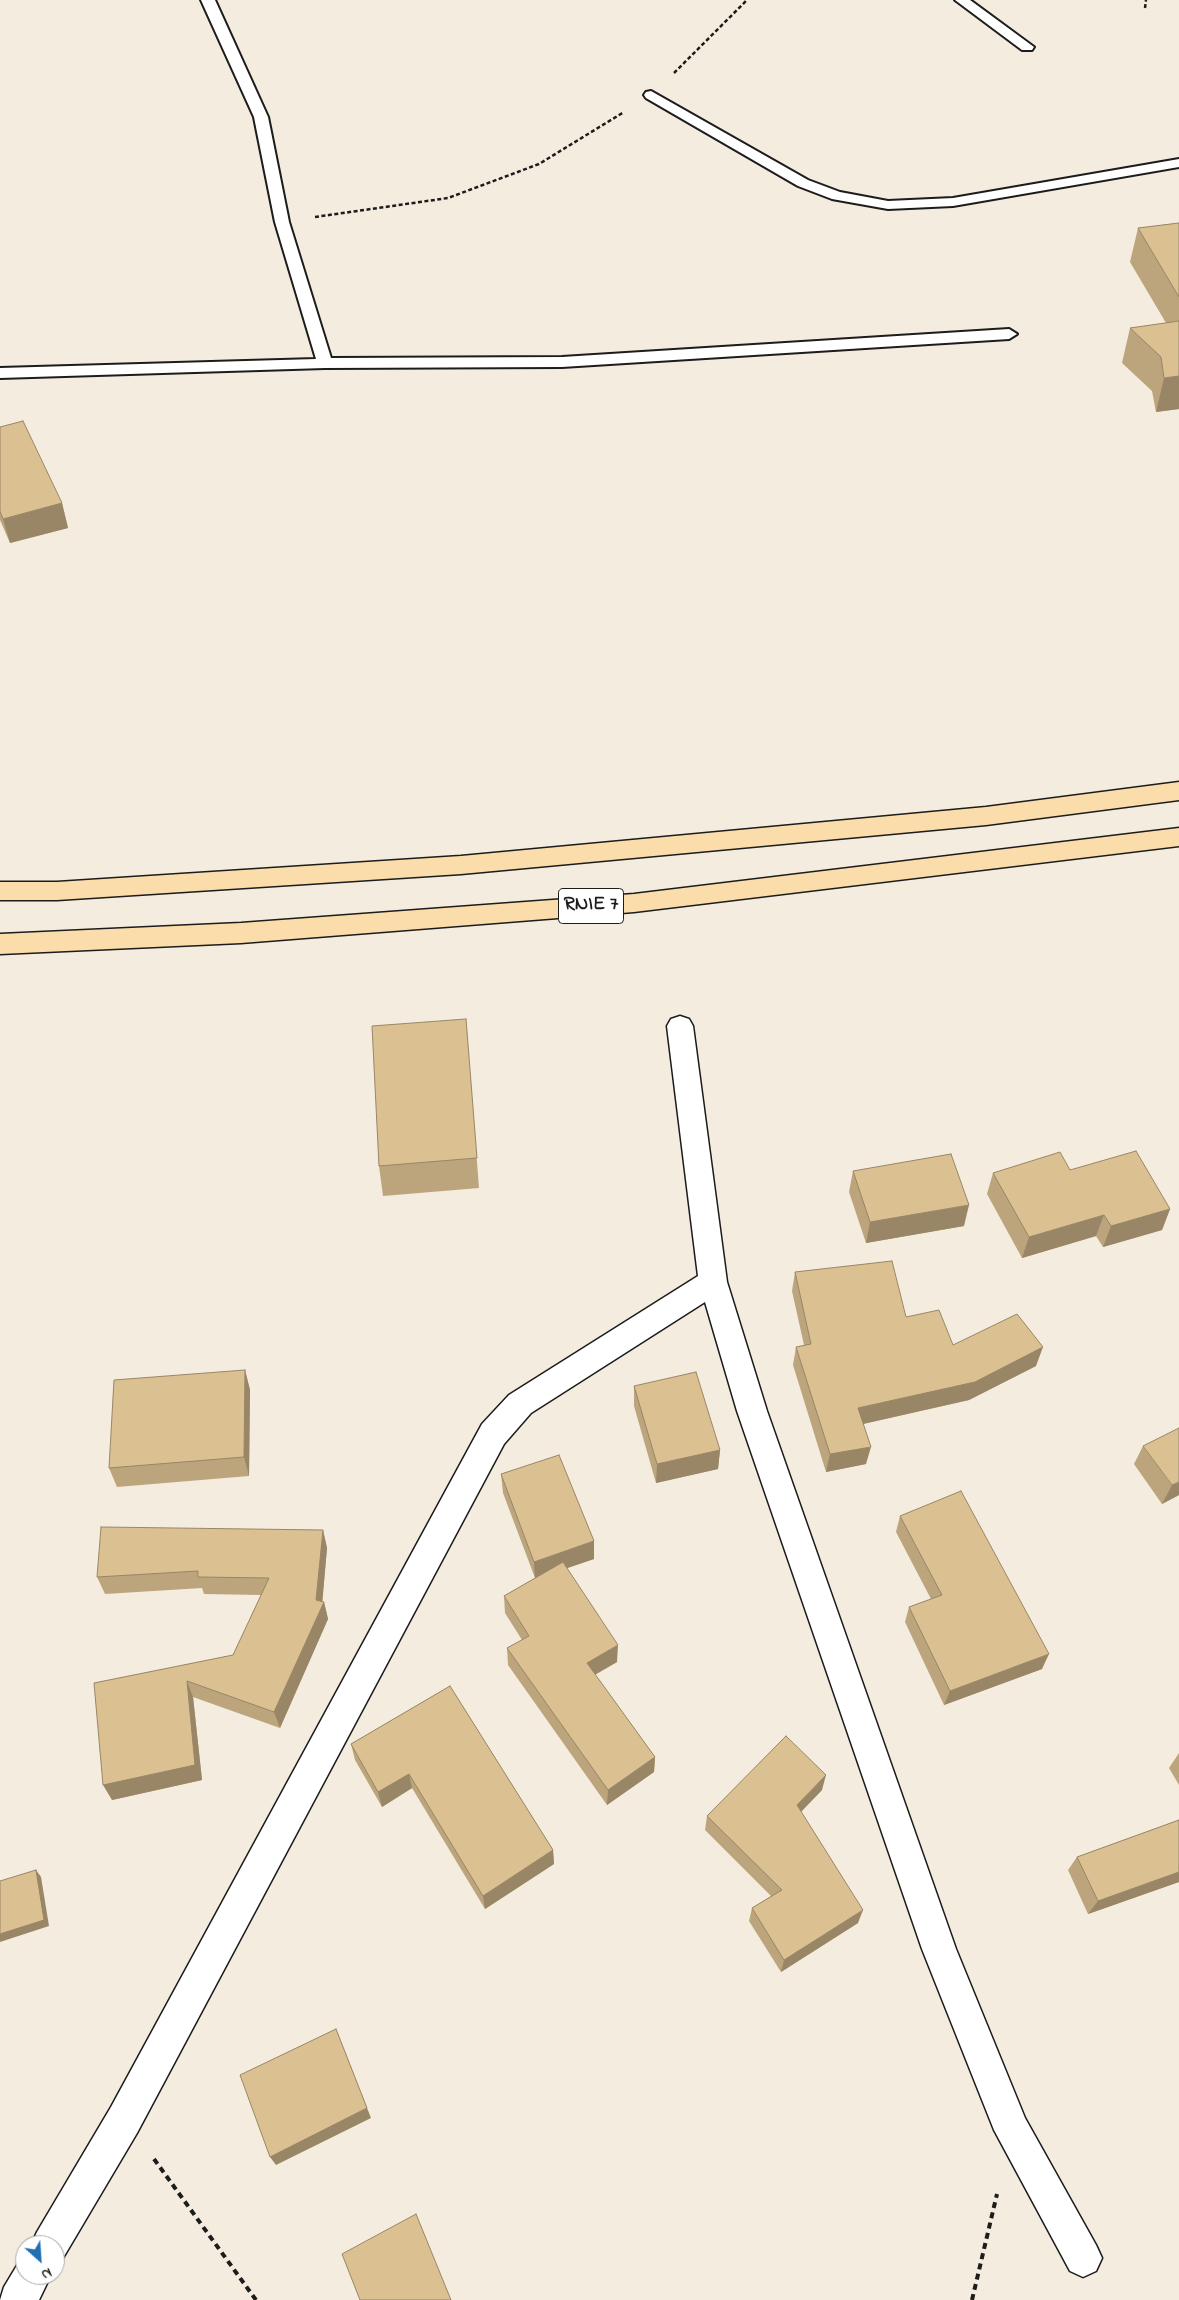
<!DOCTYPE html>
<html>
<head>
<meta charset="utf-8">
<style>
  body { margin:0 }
  #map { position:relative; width:1179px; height:2300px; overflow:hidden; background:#f4ecde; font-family:"Indie Flower",sans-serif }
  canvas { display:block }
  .north { position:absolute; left:15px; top:2235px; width:50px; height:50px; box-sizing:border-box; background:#fff; border:1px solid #a4a4a4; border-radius:50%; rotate:154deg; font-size:14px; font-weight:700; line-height:20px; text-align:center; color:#1c1c1c }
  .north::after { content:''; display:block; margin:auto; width:18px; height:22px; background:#1f6fb2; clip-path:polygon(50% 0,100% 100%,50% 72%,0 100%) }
</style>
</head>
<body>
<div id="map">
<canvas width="1179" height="2300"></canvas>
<div class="north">N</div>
</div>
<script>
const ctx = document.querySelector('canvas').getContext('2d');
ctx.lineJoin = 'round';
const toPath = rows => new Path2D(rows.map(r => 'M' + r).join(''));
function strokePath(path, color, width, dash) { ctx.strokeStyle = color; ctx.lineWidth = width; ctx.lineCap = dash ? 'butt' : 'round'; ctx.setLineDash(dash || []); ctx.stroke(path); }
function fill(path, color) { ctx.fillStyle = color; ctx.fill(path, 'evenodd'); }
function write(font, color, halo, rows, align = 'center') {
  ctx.font = font + ' "Indie Flower",sans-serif'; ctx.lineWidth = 5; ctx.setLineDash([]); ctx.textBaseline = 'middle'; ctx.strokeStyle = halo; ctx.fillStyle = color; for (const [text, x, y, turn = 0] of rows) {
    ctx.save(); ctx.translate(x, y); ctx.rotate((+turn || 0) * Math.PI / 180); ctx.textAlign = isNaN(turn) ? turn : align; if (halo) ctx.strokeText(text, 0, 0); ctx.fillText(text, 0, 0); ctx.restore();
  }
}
const pathFar1 = toPath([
  [1145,8,1146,0],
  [674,73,747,0],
  [315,217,448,198,539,164,624,112]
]);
const path = toPath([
  [154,2159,256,2300],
  [972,2300,997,2194]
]);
const lane = toPath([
  [201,0,215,0,268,117,289,222,331,358,562,357,1009,329,1017,334,1009,339,562,367,325,368,0,378,0,368,316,359,275,222,254,117,201,0],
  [955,0,970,0,1034,47,1032,50,1022,50,955,0],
  [651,91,808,180,840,192,888,201,953,198,1179,159,1179,167,953,206,888,209,832,199,798,186,646,98,644,95,646,92,651,91]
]);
const street = toPath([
  [680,1016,689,1019,693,1026,727,1282,767,1411,956,1949,1025,2118,1096,2245,1102,2258,1096,2271,1083,2277,1070,2271,994,2130,922,1949,737,1411,705,1302,531,1413,504,1444,137,2133,63,2258,55,2262,55,2245,31,2245,37,2232,111,2107,482,1424,509,1395,698,1276,667,1026,671,1019,680,1016],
  [25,2259,25,2275,51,2275,39,2300,0,2300,4,2287,19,2262,25,2259]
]);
const primary = toPath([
  [1179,782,1179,800,986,825,461,874,57,900,0,900,0,882,57,882,461,856,986,807,1179,782],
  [1179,828,1179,846,634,912,241,943,0,954,0,934,241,923,634,894,1179,828]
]);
const wall = toPath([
  [1179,223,1179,409,1156,412,1152,391,1122,363,1130,328,1166,323,1130,262,1138,228],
  [0,427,62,503,68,528,10,543,0,520],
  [466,1019,479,1188,383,1196,379,1166],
  [1070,1170,1170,1209,1162,1230,1103,1247,1096,1236,1022,1258,987,1194,993,1173],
  [853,1171,964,1226,866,1243,849,1192],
  [795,1272,906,1317,953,1345,1036,1366,969,1400,863,1424,866,1464,826,1472,793,1365,796,1347,804,1345,792,1291],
  [245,1370,250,1390,249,1476,117,1487,109,1468],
  [634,1386,720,1450,718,1469,656,1483,634,1406],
  [1143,1446,1179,1495,1162,1504,1134,1464],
  [501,1474,594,1541,594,1559,567,1568,617,1662,595,1675,655,1757,654,1772,607,1805,508,1665,507,1648,522,1640,505,1613,504,1596,535,1578,503,1493],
  [900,1516,1042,1669,944,1705,905,1622,909,1607,931,1599,896,1532],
  [323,1530,327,1548,322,1602,324,1602,328,1619,280,1728,193,1697,202,1780,112,1800,94,1683,233,1655,261,1595,204,1594,202,1588,105,1594,97,1577],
  [450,1686,553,1850,554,1864,485,1909,412,1788,382,1807,355,1760,351,1744],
  [1179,1753,1179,1785,1169,1768],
  [822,1790,801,1812,858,1923,781,1972,749,1921,752,1908,771,1896,705,1830,707,1816],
  [1179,1820,1179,1882,1088,1914,1068,1870,1077,1857]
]);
const shadedWall = toPath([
  [1179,376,1179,409,1156,412,1164,378],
  [62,503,68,528,10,543,3,519],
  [969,1205,964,1226,866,1243,870,1222],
  [1170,1209,1162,1230,1103,1247,1111,1226],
  [1104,1215,1096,1236,1022,1258,1029,1237],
  [1043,1347,1036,1366,969,1400,854,1426,858,1408],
  [245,1370,250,1390,249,1476,244,1457],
  [871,1447,866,1464,826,1472,830,1454],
  [720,1450,718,1469,656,1483,657,1464],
  [1179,1482,1179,1495,1162,1504,1172,1485],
  [323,1530,327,1548,322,1606,324,1602,328,1619,280,1728,274,1712,316,1600],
  [594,1541,594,1559,535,1579,534,1562],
  [618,1645,617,1662,587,1679,587,1663],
  [1049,1654,1042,1669,944,1705,950,1691],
  [187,1681,193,1697,202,1780,112,1800,103,1785],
  [655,1757,654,1772,607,1805,608,1790],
  [409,1774,412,1788,382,1807,378,1792],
  [826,1775,822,1790,793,1820,797,1805],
  [553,1850,554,1864,485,1909,483,1896],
  [36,1870,41,1877,49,1926,0,1942,0,1934],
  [1179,1872,1179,1882,1088,1914,1098,1901],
  [863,1910,858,1923,781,1972,784,1960],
  [336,2029,371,2118,276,2165,270,2157]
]);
const building = toPath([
  [1179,223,1179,297,1138,228,1179,223],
  [1179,321,1179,376,1164,378,1161,357,1130,328,1179,321],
  [23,421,62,503,3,519,0,511,0,427,23,421],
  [466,1019,477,1158,379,1166,372,1026,466,1019],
  [1136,1151,1170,1209,1111,1226,1104,1215,1029,1237,993,1173,1060,1152,1070,1170,1136,1151],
  [951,1154,969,1205,870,1222,853,1171,951,1154],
  [892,1261,906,1317,939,1310,953,1345,1017,1314,1043,1347,975,1382,858,1408,871,1447,830,1454,796,1347,811,1344,795,1272,892,1261],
  [245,1370,244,1457,109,1468,114,1380,245,1370],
  [696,1372,720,1450,657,1464,634,1386,696,1372],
  [1179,1428,1179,1482,1172,1485,1143,1446,1179,1428],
  [559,1455,594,1541,534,1562,501,1474,559,1455],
  [961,1491,1049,1654,950,1691,909,1607,942,1595,900,1516,961,1491],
  [101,1527,323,1530,316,1600,324,1602,274,1712,187,1681,195,1765,103,1785,94,1683,233,1655,269,1578,198,1577,198,1571,97,1577,101,1527],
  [563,1562,618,1645,587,1663,655,1757,608,1790,507,1648,529,1636,504,1596,563,1562],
  [450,1686,553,1850,483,1896,409,1774,378,1792,351,1744,450,1686],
  [786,1736,826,1775,797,1805,863,1910,784,1960,752,1908,782,1890,707,1816,786,1736],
  [1179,1820,1179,1872,1098,1901,1077,1857,1179,1820],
  [36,1870,44,1920,0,1934,0,1881,36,1870],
  [336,2029,367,2108,270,2157,240,2075,336,2029],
  [416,2214,451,2300,360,2300,342,2254,416,2214]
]);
const shields = [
  [591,906,65]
];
const shieldNames = [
  ["RNIE 7",591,906]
];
strokePath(lane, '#1c1c1c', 4);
strokePath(street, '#1c1c1c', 3);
strokePath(primary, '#1c1c1c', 3);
strokePath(pathFar1, '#1c1c1c', 2.5, [4, 2.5]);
strokePath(path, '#1c1c1c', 4, [6, 4.5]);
fill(lane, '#fff');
fill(street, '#fff');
fill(primary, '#faddab');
fill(wall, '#bca57d');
fill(shadedWall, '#998666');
fill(building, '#dbc091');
strokePath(building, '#998666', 1);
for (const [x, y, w] of shields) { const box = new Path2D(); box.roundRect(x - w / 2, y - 17.5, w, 35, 4); ctx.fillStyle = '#fff'; ctx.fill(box); strokePath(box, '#1c1c1c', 1); }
write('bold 20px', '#1c1c1c', null, shieldNames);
</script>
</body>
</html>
